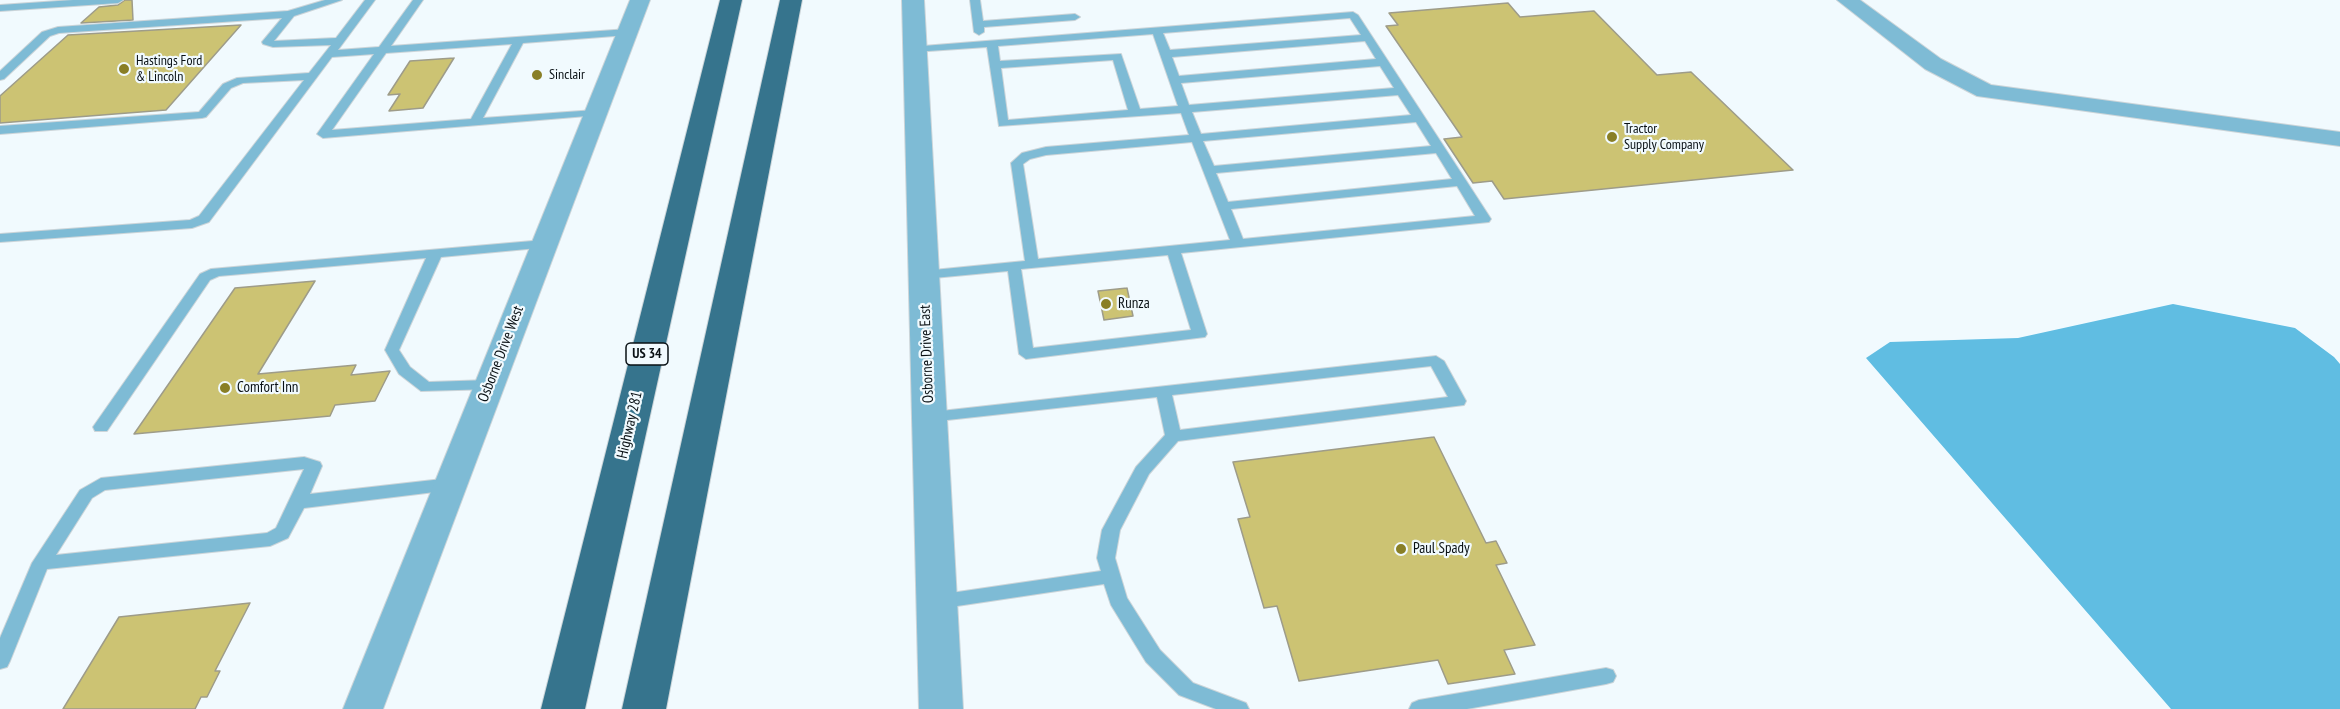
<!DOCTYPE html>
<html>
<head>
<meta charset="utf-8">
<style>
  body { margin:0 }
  canvas { display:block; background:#f1fafe }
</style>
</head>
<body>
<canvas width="2340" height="709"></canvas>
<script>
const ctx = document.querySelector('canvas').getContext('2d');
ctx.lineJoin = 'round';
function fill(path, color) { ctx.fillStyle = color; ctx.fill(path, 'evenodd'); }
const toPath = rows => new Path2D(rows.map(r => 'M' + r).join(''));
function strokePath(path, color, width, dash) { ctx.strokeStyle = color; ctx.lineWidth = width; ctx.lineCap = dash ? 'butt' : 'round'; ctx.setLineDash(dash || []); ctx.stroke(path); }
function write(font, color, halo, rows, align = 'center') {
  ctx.font = font + ' "PT Sans Narrow",sans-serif'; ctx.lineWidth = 4.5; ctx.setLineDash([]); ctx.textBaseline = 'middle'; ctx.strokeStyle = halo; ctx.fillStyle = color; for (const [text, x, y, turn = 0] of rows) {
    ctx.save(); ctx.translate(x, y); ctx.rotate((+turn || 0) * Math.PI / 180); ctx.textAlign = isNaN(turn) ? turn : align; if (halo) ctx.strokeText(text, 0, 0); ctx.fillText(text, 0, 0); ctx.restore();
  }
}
const water = toPath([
  [2173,304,2295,328,2334,357,2340,364,2340,709,2171,709,1866,358,1890,342,2018,338]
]);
const building = toPath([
  [125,0,132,0,133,20,81,23,99,7,118,5,125,0],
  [1508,3,1520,17,1594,11,1657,75,1691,72,1793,170,1504,199,1492,181,1473,183,1444,139,1462,137,1386,26,1398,25,1389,13,1508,3],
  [241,25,166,110,0,123,0,96,68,35,241,25],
  [454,58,423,108,389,111,400,94,388,95,410,61,454,58],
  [315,281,258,374,356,365,351,375,390,371,375,401,335,405,330,416,134,434,235,288,315,281],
  [1127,288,1133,316,1104,320,1098,291,1127,288],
  [1434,437,1486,543,1496,541,1507,563,1496,565,1535,645,1504,650,1515,674,1448,684,1438,660,1299,681,1277,606,1264,608,1238,519,1250,517,1233,462,1434,437],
  [250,603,215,671,220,671,207,697,201,697,195,709,63,709,119,617,250,603]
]);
const service = toPath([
  [73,0,123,0,118,3,0,11,0,5,73,0],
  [325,0,342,0,294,16,274,41,336,38,365,0,375,0,338,50,379,47,413,0,423,0,391,46,628,29,633,32,628,35,523,43,483,118,595,110,601,113,599,115,323,138,317,134,374,54,332,57,209,222,192,228,0,242,0,234,190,220,199,216,304,80,243,83,231,88,206,117,202,118,0,134,0,126,199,112,223,84,237,78,309,73,331,45,273,47,263,44,262,42,282,18,59,33,50,36,4,79,0,80,0,71,42,32,58,27,288,11,325,0],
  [512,44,471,119,332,130,386,53,512,44],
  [970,0,980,0,983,21,1075,14,1080,17,1075,20,984,27,984,32,979,35,974,32,970,0],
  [1353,12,1358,15,1467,182,1491,219,1489,222,1181,253,1207,334,1205,337,1026,359,1019,354,1008,271,923,279,916,275,923,271,1025,261,1011,163,1022,153,1046,147,1189,135,1181,113,999,126,987,47,914,52,910,51,910,47,1353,12],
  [1350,18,1361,35,1170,50,1163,33,1350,18],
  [1153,34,1178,106,1140,109,1121,54,1000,61,998,46,1153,34],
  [1365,41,1376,59,1179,76,1172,57,1365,41],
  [1113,60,1128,110,1008,120,1001,68,1113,60],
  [1380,66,1394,88,1189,105,1181,83,1380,66],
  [1398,95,1411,115,1201,134,1192,112,1398,95],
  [1416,122,1431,146,1214,166,1203,141,1416,122],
  [1192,142,1230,240,1038,259,1023,164,1030,159,1046,155,1192,142],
  [1436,153,1452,179,1228,202,1216,173,1436,153],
  [1457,186,1475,216,1243,239,1231,209,1457,186],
  [1168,255,1191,330,1033,348,1021,269,1168,255],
  [544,240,551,244,549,247,441,257,399,350,410,367,429,382,489,380,497,385,494,389,421,391,399,374,385,350,426,258,219,276,210,280,107,431,95,431,93,427,200,274,211,269,544,240],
  [1436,356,1444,361,1466,401,1464,405,1178,441,1149,474,1120,530,1115,558,1127,598,1160,650,1193,683,1246,703,1249,709,1216,709,1179,695,1146,662,1111,605,1104,584,937,609,930,607,928,602,930,597,937,595,1101,571,1097,558,1102,530,1136,467,1165,435,1157,397,929,422,923,421,921,417,923,413,1436,356],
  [1431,366,1448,397,1180,430,1172,395,1431,366],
  [304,457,320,462,322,466,310,494,451,478,457,480,459,484,457,488,451,490,304,508,288,538,270,546,47,569,10,661,7,667,0,669,0,638,32,563,80,490,101,478,304,457],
  [304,469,276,528,267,533,56,555,92,498,105,490,304,469],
  [1606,668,1613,670,1616,676,1613,682,1606,684,1467,709,1409,709,1412,703,1419,700,1606,668]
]);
const minor = toPath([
  [630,0,650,0,383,709,343,709,630,0],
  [1837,0,1860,0,1941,59,1991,85,2340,132,2340,146,1977,96,1925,69,1837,0]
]);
const tertiary = toPath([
  [902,0,924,0,963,709,919,709,902,0]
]);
const trunk = toPath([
  [720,0,742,0,585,709,541,709,720,0],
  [780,0,802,0,666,709,622,709,780,0]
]);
const markers = [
  [124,69,6,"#897f26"],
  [537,75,6,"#897f26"],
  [1612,137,6,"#897f26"],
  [1106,304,6,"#897f26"],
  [225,388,6,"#897f26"],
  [1401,549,6,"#897f26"]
];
const farPoinames = [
  ["Hastings Ford",136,61],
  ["& Lincoln",136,77],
  ["Sinclair",549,75],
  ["Tractor",1624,129],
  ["Supply Company",1624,145]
];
const shields = [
  [647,354,42]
];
const shieldNames = [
  ["US 34",647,354]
];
const poiNames = [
  ["Runza",1118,304],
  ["Comfort Inn",237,388],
  ["Paul Spady",1413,549]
];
const streetNames = [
  ["Osborne Drive West",501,354,-69],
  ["Osborne Drive East",927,354,-92],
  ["Highway 281",630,425,-77]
];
fill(water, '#60bde2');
fill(building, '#ccc373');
strokePath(building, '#9e9c89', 1.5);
strokePath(service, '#ccd5d9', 2);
strokePath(minor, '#ccd5d9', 2);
strokePath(tertiary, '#ccd5d9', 2);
strokePath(trunk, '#ccd5d9', 2);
fill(service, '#7ebbd5');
fill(minor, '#7ebbd5');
fill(tertiary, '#7ebbd5');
fill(trunk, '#36748d');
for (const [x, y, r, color] of markers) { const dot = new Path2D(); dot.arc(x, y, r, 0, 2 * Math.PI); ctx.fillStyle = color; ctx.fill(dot); strokePath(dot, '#f1fafe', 2); }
write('14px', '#091014', '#f1fafe', farPoinames, 'left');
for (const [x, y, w] of shields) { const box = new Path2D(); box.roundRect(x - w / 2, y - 11, w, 22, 4.5); ctx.fillStyle = '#f1fafe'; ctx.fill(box); strokePath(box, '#091014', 1.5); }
write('bold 14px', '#091014', null, shieldNames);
write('15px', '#091014', '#f1fafe', poiNames, 'left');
write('15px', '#091014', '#f1fafe', streetNames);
</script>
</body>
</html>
